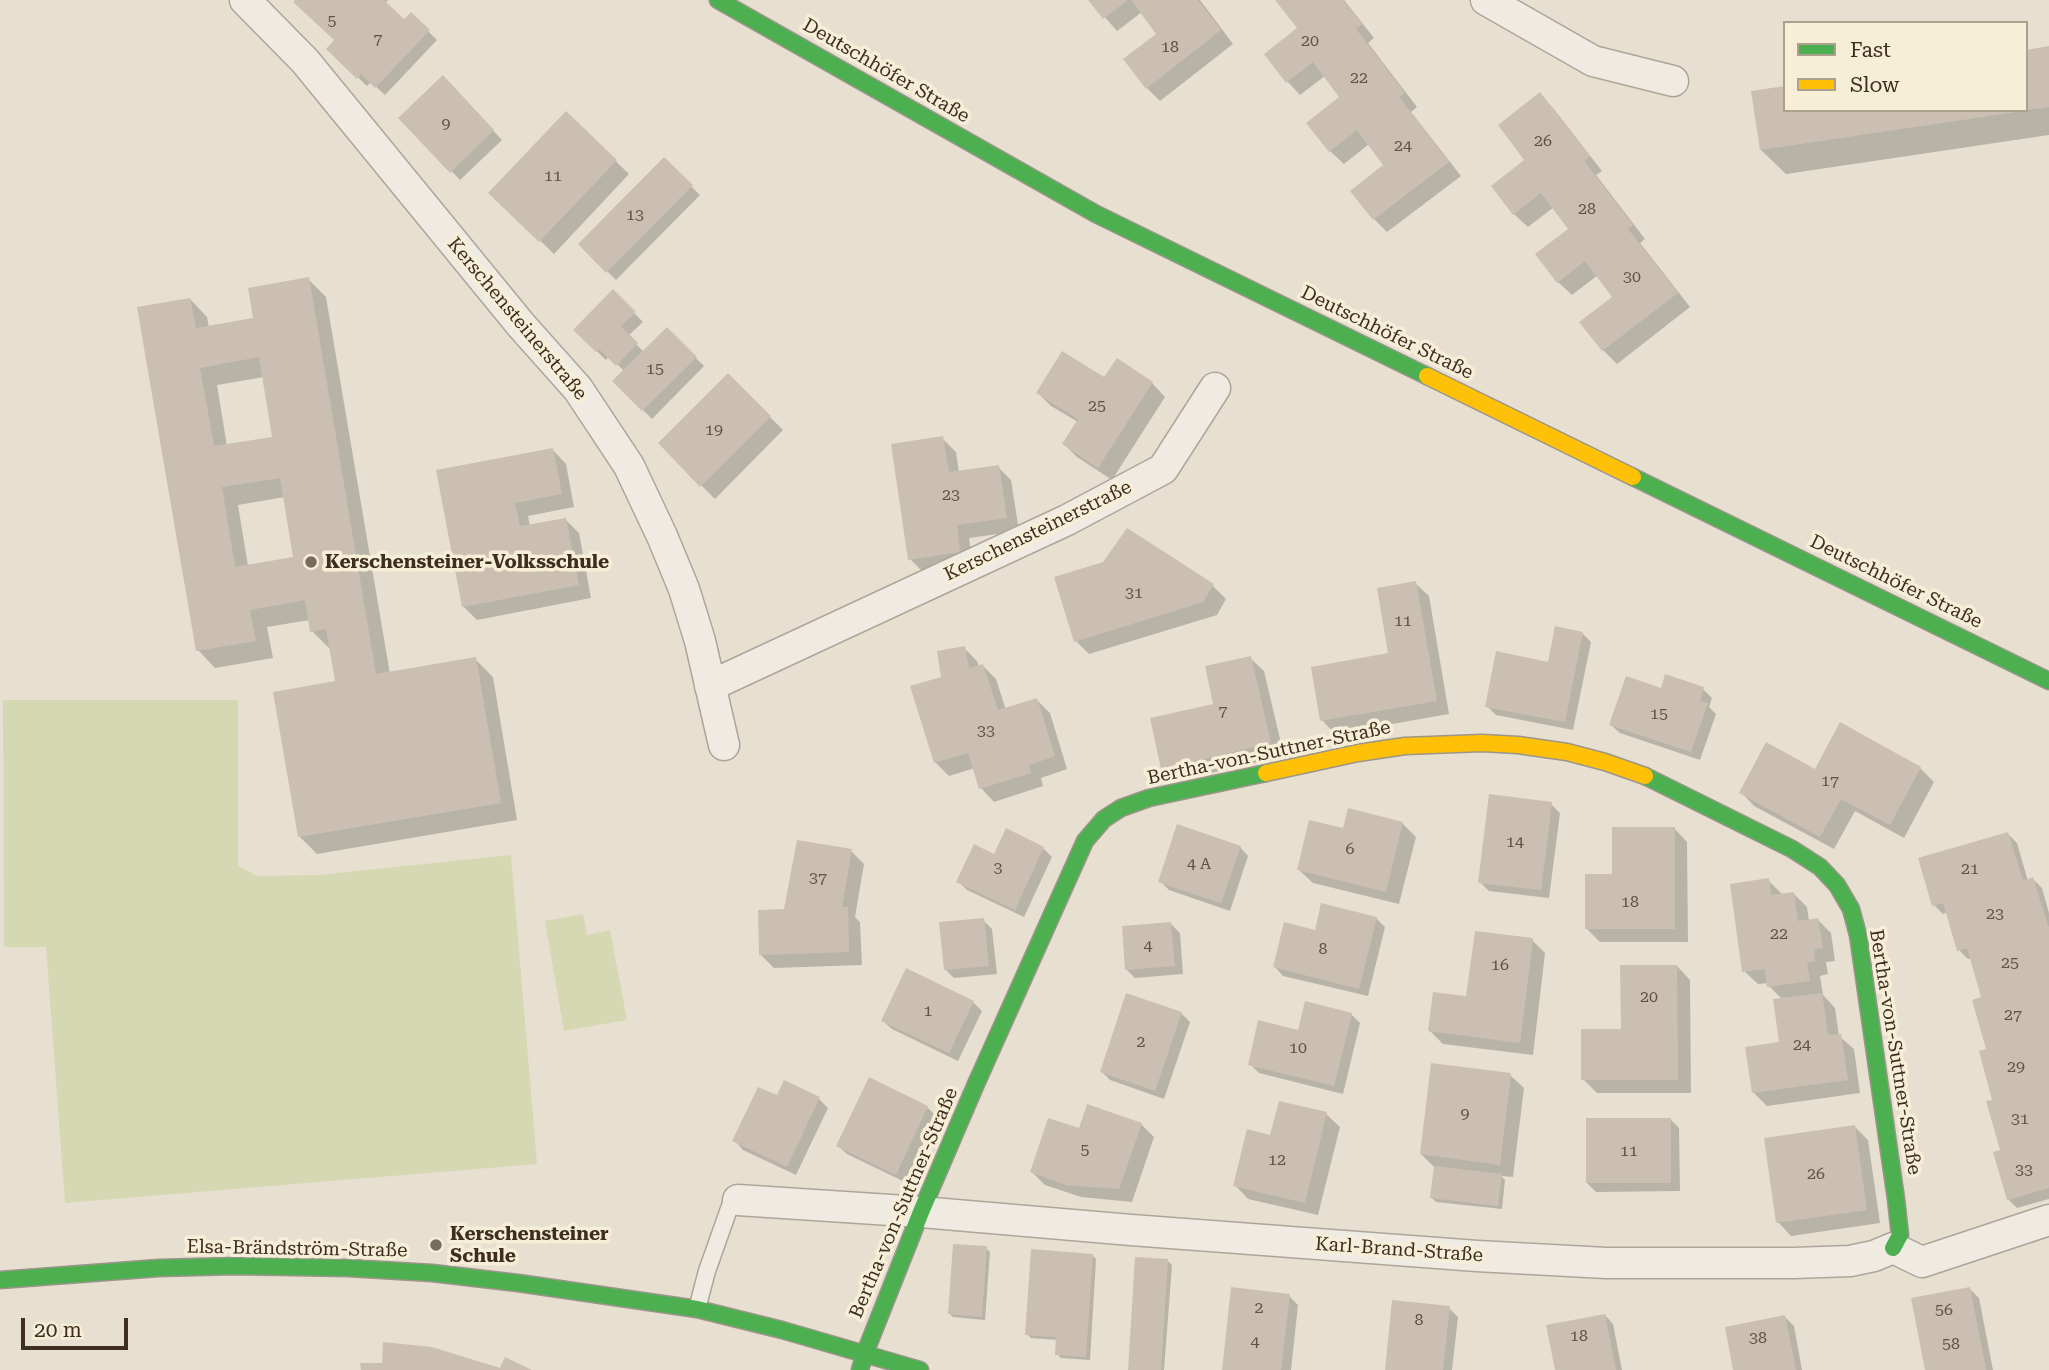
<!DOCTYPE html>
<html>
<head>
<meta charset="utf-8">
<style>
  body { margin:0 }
  #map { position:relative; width:2049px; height:1370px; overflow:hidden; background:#e7e0d1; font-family:"Roboto Serif",serif }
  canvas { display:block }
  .legend { position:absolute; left:1783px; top:21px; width:245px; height:91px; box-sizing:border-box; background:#f7eed8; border:2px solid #ada18e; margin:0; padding:9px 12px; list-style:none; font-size:21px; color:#3d2e20 }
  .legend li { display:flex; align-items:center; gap:14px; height:35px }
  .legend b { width:35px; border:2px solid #ada18e }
  .scale { position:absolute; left:21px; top:1318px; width:107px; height:32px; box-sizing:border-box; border:4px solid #3d2e20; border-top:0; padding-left:9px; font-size:21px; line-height:24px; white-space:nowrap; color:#3d2e20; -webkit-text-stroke:5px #f7eed8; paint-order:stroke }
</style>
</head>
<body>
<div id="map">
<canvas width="2049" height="1370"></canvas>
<ul class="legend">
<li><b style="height:9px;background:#4caf50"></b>Fast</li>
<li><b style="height:9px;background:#ffc107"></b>Slow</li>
</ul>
<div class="scale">20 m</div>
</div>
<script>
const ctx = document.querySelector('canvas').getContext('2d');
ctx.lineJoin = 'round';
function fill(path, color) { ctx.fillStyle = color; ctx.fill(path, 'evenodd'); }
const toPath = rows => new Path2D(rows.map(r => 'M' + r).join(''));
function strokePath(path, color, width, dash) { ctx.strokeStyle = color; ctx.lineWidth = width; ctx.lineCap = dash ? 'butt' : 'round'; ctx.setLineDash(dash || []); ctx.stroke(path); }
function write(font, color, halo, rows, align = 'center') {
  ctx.font = font + ' "Roboto Serif",serif'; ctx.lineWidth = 7; ctx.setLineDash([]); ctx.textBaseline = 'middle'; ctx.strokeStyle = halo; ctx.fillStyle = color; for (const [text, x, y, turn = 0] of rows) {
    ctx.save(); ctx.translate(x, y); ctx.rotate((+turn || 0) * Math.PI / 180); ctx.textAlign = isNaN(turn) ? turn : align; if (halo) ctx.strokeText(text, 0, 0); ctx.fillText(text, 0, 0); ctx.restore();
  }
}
const green = toPath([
  [3,700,238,700,238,866,257,876,318,875,511,855,537,1164,65,1203,46,947,4,947],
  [583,914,587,935,610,930,627,1020,564,1031,545,921]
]);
const shadow = toPath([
  [297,0,388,0,385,3,404,22,411,15,437,40,385,95,371,82,367,86,328,49,336,40],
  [1090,0,1200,0,1233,44,1160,101,1147,88,1159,35,1142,12,1117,31],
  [1277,0,1344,0,1374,38,1368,43,1417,107,1411,112,1461,176,1387,232,1374,219,1386,166,1369,144,1344,164,1330,151,1342,97,1325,76,1300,95,1287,81,1299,28],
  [2049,48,2049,135,1786,174,1761,150,1785,110,2026,110,2026,51],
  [451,86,502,140,460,180,400,118],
  [1540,95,1553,108,1602,171,1596,175,1645,239,1640,243,1690,307,1617,364,1603,350,1582,322,1615,297,1598,275,1572,295,1558,282,1570,229,1554,207,1528,227,1514,214],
  [566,113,629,174,554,254,491,193],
  [664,160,700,195,616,280,580,244],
  [308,279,326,297,390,674,475,659,493,677,517,820,317,854,300,837,337,683,330,649,312,631,310,620,267,627,273,658,215,668,198,650,190,299,207,317,209,328,255,320],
  [264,377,274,438,227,446,217,385],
  [285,497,295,559,248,566,238,505],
  [613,292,643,322,628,336,644,352,667,330,704,366,652,419,615,382,625,372,609,356,606,360,575,330],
  [728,375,783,430,715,499,660,444],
  [1105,380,1152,383,1165,397,1112,480,1077,457,1064,444,1078,422,1051,406,1038,393],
  [942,438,956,452,959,472,998,467,1011,480,1019,531,969,538,973,565,923,572,910,559],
  [553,450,566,464,574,507,528,516,530,526,566,520,579,533,591,598,477,620,463,606,438,471],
  [1415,583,1429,596,1449,714,1335,734,1322,720,1390,655],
  [1213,586,1226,599,1217,615,1089,654,1076,641],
  [1582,633,1591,642,1573,730,1496,715,1487,706,1549,664],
  [964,648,977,661,979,667,983,666,996,679,1006,710,1037,700,1050,713,1067,769,1041,778,1043,786,994,802,981,788,975,768,949,776,935,762,943,678],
  [1250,658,1264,671,1284,756,1176,781,1163,768,1215,705],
  [1703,689,1712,698,1709,707,1716,714,1700,760,1620,733,1611,725,1662,690],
  [1920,768,1934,782,1904,838,1855,811,1834,849,1754,806,1741,792,1815,771],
  [1551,804,1560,813,1549,898,1489,891,1480,882],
  [1402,823,1416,837,1399,904,1313,883,1299,870],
  [1674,828,1687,842,1688,942,1600,942,1586,928],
  [2008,834,2017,843,2028,881,2033,879,2042,888,2049,913,2049,1199,2017,1208,2008,1199,1988,1050,1984,999,1972,958,1968,959,1959,950,1948,912,1943,914,1934,905],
  [1240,847,1248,856,1230,911,1169,890,1160,881],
  [1043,848,1052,857,1024,917,967,890,958,881,995,856],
  [851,851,864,864,855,917,860,922,862,965,774,968,761,955,786,911],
  [1768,880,1782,894,1794,894,1807,907,1809,921,1818,920,1831,933,1835,961,1826,962,1828,974,1820,976,1823,995,1835,1008,1839,1036,1854,1049,1860,1093,1767,1106,1753,1092,1781,1044,1783,1000,1769,986,1769,983,1758,984,1744,971],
  [1376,918,1385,927,1368,996,1283,976,1275,967,1316,932],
  [983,920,992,929,997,974,954,978,945,969],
  [1171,924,1180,933,1183,974,1135,978,1126,969],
  [1532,940,1545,953,1533,1055,1443,1044,1430,1031],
  [1677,966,1690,980,1691,1093,1597,1093,1583,1079],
  [973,1002,982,1011,958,1061,892,1029,883,1021],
  [1181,1013,1190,1022,1164,1099,1110,1080,1102,1072],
  [1351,1014,1360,1023,1343,1094,1259,1073,1250,1064,1300,1032],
  [1510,1075,1524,1088,1513,1177,1501,1176,1505,1180,1502,1209,1436,1202,1432,1198,1435,1168,1421,1154],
  [869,1079,927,1107,936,1116,905,1182,847,1154,838,1146],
  [785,1083,819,1099,828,1108,796,1175,743,1150,735,1141,778,1098],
  [1326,1114,1340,1127,1318,1215,1248,1199,1235,1185],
  [1670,1119,1679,1128,1680,1191,1596,1192,1587,1183],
  [1141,1124,1154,1137,1132,1202,1081,1197,1045,1185,1032,1172,1080,1130],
  [1855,1127,1868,1140,1880,1223,1791,1236,1778,1222],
  [986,1248,990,1252,985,1320,953,1317,949,1313],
  [1092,1255,1096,1259,1090,1360,1061,1358,1057,1354,1058,1340,1031,1338,1027,1334],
  [1168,1261,1172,1265,1164,1370,1129,1370],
  [1970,1289,1979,1298,1993,1370,1927,1370],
  [1289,1296,1298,1305,1291,1370,1224,1370],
  [1449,1308,1458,1317,1452,1370,1386,1370],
  [1605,1315,1613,1324,1622,1370,1557,1370],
  [1785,1317,1794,1326,1802,1370,1735,1370]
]);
const building = toPath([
  [295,0,384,0,404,19,411,12,430,30,375,88,361,74,357,79,326,49,334,40,293,2],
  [1088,0,1128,0,1103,19],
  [1131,0,1198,0,1221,30,1146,89,1123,59,1156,34],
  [1275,0,1343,0,1362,24,1356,29,1405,93,1399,97,1449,162,1373,220,1350,191,1383,165,1357,130,1329,152,1306,123,1339,97,1313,62,1286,83,1264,54,1297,28],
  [2049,46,2049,107,2026,110,2026,50],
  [443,75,494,130,450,173,398,118],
  [1785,86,1785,110,2016,110,2016,112,1760,150,1751,91],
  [1540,92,1590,156,1584,161,1633,225,1628,229,1678,293,1602,351,1579,322,1612,297,1585,261,1557,283,1535,254,1568,229,1541,193,1513,215,1491,186,1524,160,1498,125],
  [566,111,617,160,539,242,488,193],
  [664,157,693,185,606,273,578,244],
  [309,277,376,674,476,657,501,803,298,837,273,692,335,681,326,629,310,632,305,600,250,610,256,641,196,651,137,307,190,298,196,328,253,318,248,288],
  [259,357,272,437,214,446,200,368],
  [280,478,293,557,235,567,222,487],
  [613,289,636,312,621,326,638,343,616,366,599,349,596,352,573,330],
  [667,327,697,357,642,411,612,381],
  [1062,351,1104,377,1117,358,1153,382,1098,468,1062,444,1078,419,1036,393],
  [728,373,771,416,700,487,658,443],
  [943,436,949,472,999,465,1007,518,957,525,960,552,908,560,891,444],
  [553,448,562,494,515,503,520,526,566,518,579,585,462,607,436,470],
  [1127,528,1214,584,1203,602,1074,642,1054,577,1103,562],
  [1416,581,1437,701,1320,721,1311,667,1388,653,1377,588],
  [1555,626,1583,632,1565,722,1485,707,1496,651,1548,662],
  [965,646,969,668,983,664,998,710,1037,698,1055,756,1029,765,1031,773,979,789,968,753,934,763,910,686,941,677,937,651],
  [1251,656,1271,743,1161,769,1150,718,1213,704,1205,666],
  [1665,674,1704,687,1700,701,1708,703,1691,752,1609,725,1626,676,1661,688],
  [1840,722,1921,767,1890,825,1841,799,1820,837,1739,793,1766,742,1815,769],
  [1489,794,1552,802,1541,890,1478,883],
  [1348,808,1403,822,1386,892,1297,870,1309,820,1343,828],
  [1177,824,1241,846,1221,903,1158,882],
  [1612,827,1675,827,1675,929,1585,929,1585,874,1612,874],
  [1006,828,1044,847,1015,910,956,882,974,844,994,854],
  [2008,832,2023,881,2033,877,2048,926,2049,926,2049,1188,2007,1200,1993,1152,2000,1150,1986,1101,1992,1100,1979,1051,1986,1049,1972,1000,1981,997,1967,948,1957,951,1943,903,1932,906,1918,858],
  [797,840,852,849,842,907,848,907,849,952,759,955,758,910,784,909],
  [1769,878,1771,895,1794,892,1798,921,1818,918,1823,948,1814,949,1815,961,1807,963,1810,981,1767,987,1765,969,1742,972,1730,884],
  [1321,903,1377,917,1359,989,1273,967,1284,922,1315,930],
  [984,918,989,966,944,970,939,922],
  [1171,922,1175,966,1125,970,1122,926],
  [1475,931,1533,938,1520,1043,1428,1031,1433,992,1466,996],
  [1620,965,1677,965,1678,1080,1581,1080,1581,1029,1621,1029],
  [906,968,974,1001,949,1053,881,1021],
  [1126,993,1182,1012,1155,1091,1100,1072],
  [1822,993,1828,1035,1841,1034,1848,1080,1752,1093,1745,1047,1779,1042,1773,999],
  [1305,1001,1352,1013,1334,1086,1248,1065,1258,1020,1298,1030],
  [1431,1063,1511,1073,1500,1165,1420,1154],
  [869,1077,928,1106,896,1175,836,1146],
  [784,1080,820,1097,787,1167,732,1141,758,1087,777,1095],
  [1279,1101,1327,1112,1305,1203,1233,1186,1247,1129,1270,1135],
  [1087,1104,1142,1123,1119,1189,1066,1185,1030,1172,1048,1118,1079,1128],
  [1586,1118,1671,1118,1671,1183,1586,1183],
  [1855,1125,1867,1210,1776,1223,1764,1138],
  [1434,1166,1502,1174,1498,1206,1430,1198],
  [953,1244,987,1246,982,1317,948,1314],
  [1031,1249,1093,1254,1086,1357,1055,1355,1056,1337,1025,1335],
  [1135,1257,1168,1259,1161,1370,1128,1370],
  [1231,1287,1290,1294,1281,1370,1222,1370],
  [1970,1287,1986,1370,1925,1370,1911,1298],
  [1392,1300,1450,1306,1443,1370,1385,1370],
  [1605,1314,1616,1370,1555,1370,1546,1325],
  [1785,1315,1796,1370,1733,1370,1725,1327],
  [383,1342,432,1347,500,1368,505,1357,532,1370,361,1370,360,1363,382,1363]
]);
const lane = toPath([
  [697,1309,707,1271,730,1206,738,1200]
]);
const street = toPath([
  [245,0,305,61,521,325,578,389,629,466,662,536,684,589,700,641,724,745],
  [1486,0,1593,61,1673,81],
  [710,686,1067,520,1163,469,1215,388],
  [738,1200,921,1212,1131,1230,1477,1256,1606,1263,1794,1263,1850,1261,1874,1256,1893,1248,1922,1262,2049,1220]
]);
const fast = toPath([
  [718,0,1096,214,1427,376],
  [1633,477,2049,681],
  [1645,776,1792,849,1820,867,1837,885,1851,909,1858,935,1896,1199,1900,1235,1893,1248],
  [0,1280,159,1268,235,1266,348,1268,432,1273,518,1283,697,1309,782,1330,920,1370],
  [860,1370,865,1353,921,1212,976,1084,1085,841,1104,819,1121,808,1149,798,1266,773]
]);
const slow = toPath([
  [1427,376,1633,477],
  [1266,773,1358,753,1405,746,1482,743,1518,745,1567,752,1605,762,1645,776]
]);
const markers = [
  [311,562,7,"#786c5e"],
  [436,1245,7,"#786c5e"]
];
const numberNames = [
  ["5",332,21],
  ["7",378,39],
  ["20",1310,41],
  ["18",1170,47],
  ["22",1359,78],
  ["9",446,124],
  ["26",1543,141],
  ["24",1403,146],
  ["11",553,176],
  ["28",1587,209],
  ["13",635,215],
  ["30",1632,277],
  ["15",655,369],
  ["25",1097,406],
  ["19",714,430],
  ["23",951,495],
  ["31",1134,593],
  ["11",1403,621],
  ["7",1223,711],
  ["15",1659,714],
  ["33",986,731],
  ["17",1830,781],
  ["14",1515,842],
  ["6",1350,849],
  ["4 A",1199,864],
  ["3",998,868],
  ["21",1970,869],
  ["37",818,878],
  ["18",1630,902],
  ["23",1995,914],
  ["22",1779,934],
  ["4",1148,946],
  ["8",1323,949],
  ["25",2010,963],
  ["16",1500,965],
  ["20",1649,997],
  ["1",928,1011],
  ["27",2013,1015],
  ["2",1141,1042],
  ["24",1802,1045],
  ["10",1298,1048],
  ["29",2016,1067],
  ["9",1465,1114],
  ["31",2020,1119],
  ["5",1085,1150],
  ["11",1629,1151],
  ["12",1277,1160],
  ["33",2024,1170],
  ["26",1816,1174],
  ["2",1259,1308],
  ["56",1944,1310],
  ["8",1419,1320],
  ["18",1579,1336],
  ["38",1758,1338],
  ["4",1255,1342],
  ["58",1951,1344]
];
const streetNames = [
  ["Deutschhöfer Straße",886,71,30],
  ["Kerschensteinerstraße",517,319,50],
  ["Deutschhöfer Straße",1387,333,26],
  ["Kerschensteinerstraße",1038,531,-26],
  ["Deutschhöfer Straße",1896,582,26],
  ["Bertha-von-Suttner-Straße",1269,753,-12],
  ["Bertha-von-Suttner-Straße",1895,1052,81],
  ["Bertha-von-Suttner-Straße",904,1203,-67],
  ["Elsa-Brändström-Straße",297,1249,1],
  ["Karl-Brand-Straße",1399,1250,4]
];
const poiNames = [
  ["Kerschensteiner-Volksschule",325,562],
  ["Kerschensteiner",450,1234],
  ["Schule",450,1256]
];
fill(green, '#d6d7b3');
fill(shadow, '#0003');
fill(building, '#cbbfb2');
strokePath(lane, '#ada599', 19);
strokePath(street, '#ada599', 33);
strokePath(fast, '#9c958a', 19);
strokePath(slow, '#9c958a', 19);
strokePath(lane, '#efebe3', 16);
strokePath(street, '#efebe3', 30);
strokePath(fast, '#4caf50', 16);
strokePath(slow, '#ffc107', 16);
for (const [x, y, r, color] of markers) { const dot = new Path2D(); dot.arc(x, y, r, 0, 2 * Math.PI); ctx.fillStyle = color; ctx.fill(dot); strokePath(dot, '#f7eed8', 2.5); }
write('16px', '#605244', null, numberNames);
write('19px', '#3d2e20', '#f7eed8', streetNames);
write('bold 19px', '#3d2e20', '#f7eed8', poiNames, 'left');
</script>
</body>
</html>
